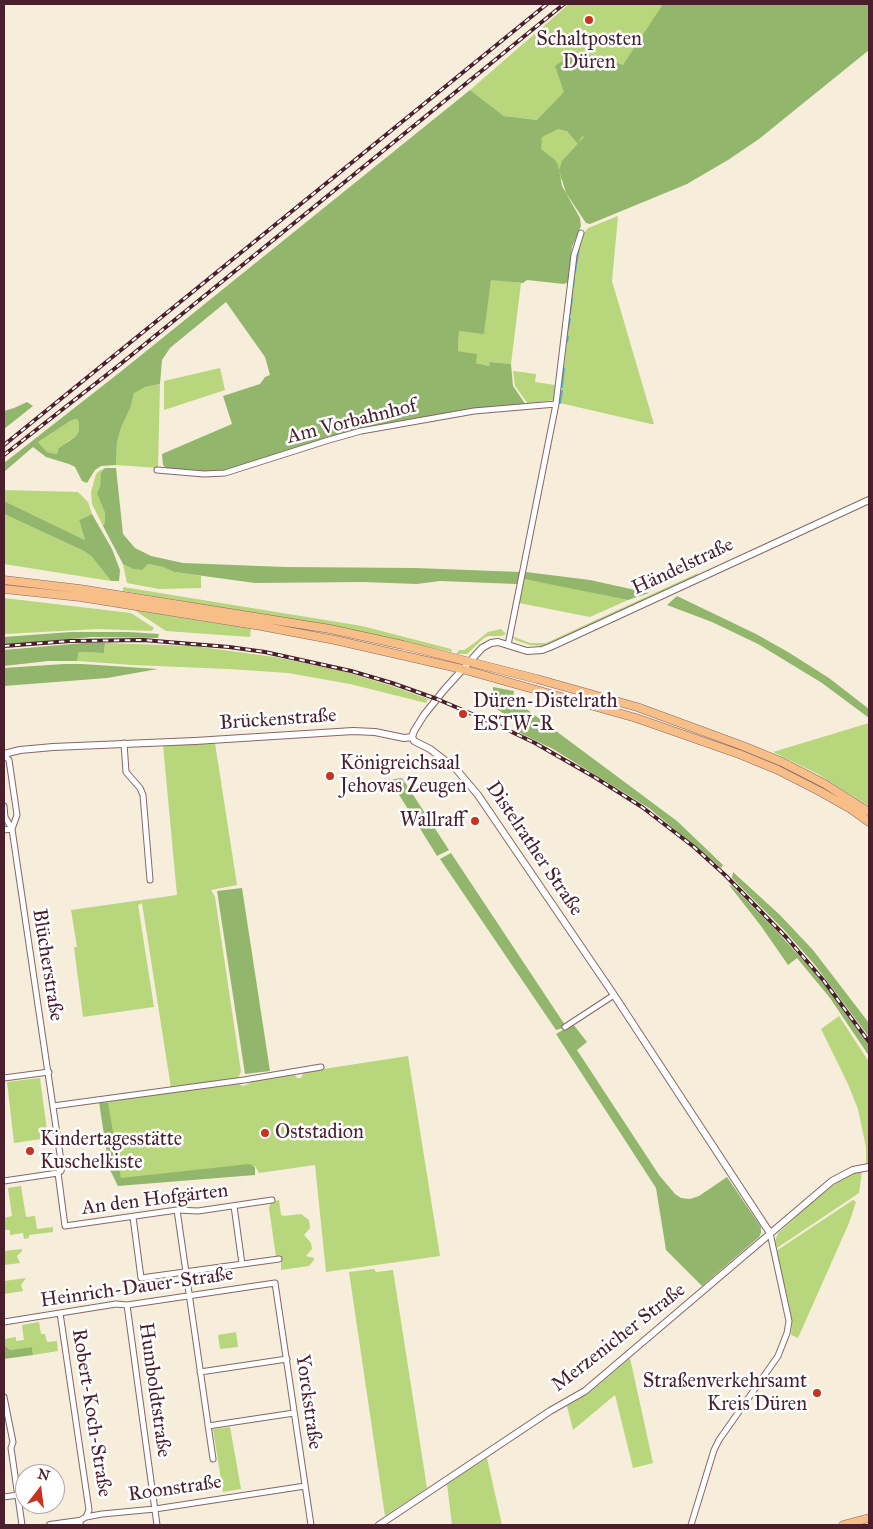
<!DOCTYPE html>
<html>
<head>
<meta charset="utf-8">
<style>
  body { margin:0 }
  #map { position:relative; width:873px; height:1529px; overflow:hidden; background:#f6eddb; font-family:"IM FELL Great Primer",serif }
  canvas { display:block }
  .frame { position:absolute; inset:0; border:5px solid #4a1f2b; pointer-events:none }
  .north { position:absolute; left:15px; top:1464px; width:50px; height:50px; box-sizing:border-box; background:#fff; border:1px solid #b7a5aa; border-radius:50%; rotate:15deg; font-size:14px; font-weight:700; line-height:20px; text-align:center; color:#4a1f2b }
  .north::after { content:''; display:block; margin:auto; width:18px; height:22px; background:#c8321e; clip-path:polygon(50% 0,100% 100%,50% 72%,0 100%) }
</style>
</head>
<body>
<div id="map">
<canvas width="873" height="1529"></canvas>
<div class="frame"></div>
<div class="north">N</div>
</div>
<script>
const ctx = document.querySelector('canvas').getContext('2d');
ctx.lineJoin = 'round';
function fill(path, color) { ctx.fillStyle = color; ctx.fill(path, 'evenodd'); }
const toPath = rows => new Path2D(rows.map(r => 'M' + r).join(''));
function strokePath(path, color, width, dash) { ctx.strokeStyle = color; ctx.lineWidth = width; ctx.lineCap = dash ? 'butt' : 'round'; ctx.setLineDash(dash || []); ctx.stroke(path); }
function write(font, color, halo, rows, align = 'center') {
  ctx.font = font + ' "IM FELL Great Primer",serif'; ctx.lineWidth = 5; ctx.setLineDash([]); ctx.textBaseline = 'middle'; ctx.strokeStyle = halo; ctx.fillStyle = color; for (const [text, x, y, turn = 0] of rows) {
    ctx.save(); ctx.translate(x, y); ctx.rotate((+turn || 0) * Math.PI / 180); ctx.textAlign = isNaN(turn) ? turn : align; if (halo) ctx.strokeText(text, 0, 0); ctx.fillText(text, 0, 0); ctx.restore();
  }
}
const green = toPath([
  [569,4,781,4,728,43,556,184,526,130,537,120,504,116,470,90],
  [618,216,612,281,654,424,651,424,560,403,576,258,580,238,588,228],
  [491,279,521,283,511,364,490,362,490,366,476,363,476,354,458,351,459,331,484,333],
  [220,368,225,390,164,410,164,381],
  [513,371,536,374,535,382,555,385,553,400,528,404,515,386],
  [160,384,158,468,116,465,117,442,121,428,131,406,134,393,138,389,145,387],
  [77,419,79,423,79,431,75,437,68,441,57,454,47,452,38,442,72,420],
  [105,468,100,483,102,504,105,513,105,522,103,526,92,504,91,492,96,474,99,471],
  [4,490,78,492,88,502,92,514,79,520,85,540,4,501],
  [4,514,84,551,92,557,111,581,4,564],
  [123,564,133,569,141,570,148,564,163,567,174,572,201,576,201,588,159,589,127,583],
  [698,573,696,576,544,646,530,645,515,640,512,636,530,643,546,643],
  [524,579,557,585,628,600,590,617,519,603],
  [123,587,362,626,451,649,452,652,327,625,123,591],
  [4,598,131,613,154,628,152,631,98,629,4,634],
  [134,610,207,622,251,629,250,637,166,631],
  [501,629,506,634,501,636,488,636,484,638,467,654,456,654,459,650,464,650,473,644,488,632],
  [105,643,193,646,275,657,342,671,389,685,428,699,426,703,350,684,288,673,229,669,133,665,77,661,79,652,104,653],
  [869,723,869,806,818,774,773,752],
  [215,743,237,885,211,890,215,897,241,1072,238,1078,171,1088,142,903,138,905,154,1007,83,1017,74,947,77,947,71,910,177,895,163,745],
  [839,1016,869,1062,869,1163,866,1164,866,1147,858,1109,848,1084,821,1029],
  [408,1056,440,1256,326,1272,315,1165,259,1173,255,1166,117,1185,105,1102,237,1083,243,1086,248,1084,252,1080,294,1074,297,1078,301,1078,304,1072],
  [40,1078,48,1138,14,1143,7,1082],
  [862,1171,859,1193,777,1248,775,1241,778,1233,795,1218,794,1217,840,1180,851,1173],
  [21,1186,26,1217,35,1216,37,1229,53,1227,53,1232,29,1235,29,1238,24,1239,23,1233,10,1235,10,1230,4,1230,4,1218,12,1216,8,1188],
  [279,1200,281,1215,284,1216,301,1214,309,1220,310,1228,304,1235,311,1243,312,1249,306,1256,314,1258,314,1260,309,1266,281,1270,281,1260,276,1257,269,1208,271,1202],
  [853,1200,856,1202,849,1223,798,1338,791,1335,792,1322,788,1300,776,1251],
  [22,1249,22,1251,17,1256,20,1263,4,1265,4,1251],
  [374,1269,376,1272,393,1270,427,1488,385,1516,349,1272],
  [26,1278,21,1285,23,1291,4,1294,4,1281],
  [39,1322,41,1334,45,1334,47,1342,57,1341,58,1351,33,1355,32,1347,10,1350,4,1345,4,1339,16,1337,16,1341,24,1340,22,1325],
  [236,1332,238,1347,220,1349,218,1335],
  [630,1358,653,1463,633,1468,615,1395,573,1430,567,1406,589,1393],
  [230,1427,241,1489,223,1492,213,1429],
  [487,1458,502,1525,452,1525,447,1484]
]);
const forest = toPath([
  [663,4,869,4,869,50,759,139,728,160,687,184,590,224,586,223,566,193,559,170,562,161,584,137,582,136,578,144,567,131,558,129,542,137,541,149,555,160,558,165,562,186,580,218,581,226,572,247,568,282,564,284,527,280,523,283,491,280,484,334,459,331,458,351,477,354,476,363,489,366,490,362,511,364,513,386,526,405,474,410,416,418,328,437,239,468,216,473,167,469,163,465,162,454,232,424,223,396,260,384,265,377,270,375,265,357,226,302,170,348,162,360,160,384,145,387,134,393,131,406,121,428,117,442,116,465,101,466,95,470,87,483,82,481,75,467,69,464,46,457,33,447,4,472,4,463,124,369,470,90,504,116,537,120,564,92,555,66,570,56,590,55,623,65],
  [77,419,79,423,79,431,75,437,59,448,57,454,47,452,38,442,72,420],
  [27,402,33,406,4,429,4,411,14,408],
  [105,468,116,468,123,534,135,548,151,556,183,563,285,567,416,568,520,572,517,584,440,581,417,584,363,582,255,583,174,572,163,567,148,564,142,570,133,569,123,564,103,526,105,522,105,513,97,493,100,487,101,473],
  [4,501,85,540,79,520,92,514,112,549,120,570,119,581,111,581,92,557,84,551,4,514],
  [526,572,590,580,649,593,628,600,524,579],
  [677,596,756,634,788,652,829,678,869,709,869,718,822,683,758,644,712,622,667,605],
  [71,632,129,632,159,634,158,638,92,637,4,645,4,637],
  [83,643,105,643,104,653,79,652,77,661,48,661,4,666,4,650],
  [64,664,82,664,158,669,107,678,4,686,4,668],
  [493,687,514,691,513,699,677,821,723,865,721,868,649,808,553,749,518,732,521,724,493,707],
  [402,778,406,784,449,850,437,856,393,785,373,788,373,782],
  [451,853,565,1025,563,1028,556,1030,440,859],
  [733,872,780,915,813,950,869,1023,869,1037,815,965,784,930,732,878],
  [729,885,732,886,773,927,822,981,869,1046,869,1056,830,998,797,958,788,965,761,926],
  [242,888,270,1071,245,1074,217,891],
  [573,1024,587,1042,577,1050,659,1175,675,1194,681,1198,690,1199,699,1196,727,1177,761,1227,761,1233,759,1237,702,1286,666,1250,656,1188,556,1034],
  [99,1102,108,1103,121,1178,249,1164,255,1167,255,1175,118,1186,109,1168],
  [4,1345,10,1350,32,1347,33,1355,4,1359]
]);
const stream = toPath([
  [575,272,579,247],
  [573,287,574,278],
  [570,314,572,298],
  [568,329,570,319],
  [567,341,568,337],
  [562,387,564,369],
  [560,403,562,391]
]);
const minor = toPath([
  [157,470,204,474,225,473,329,440,361,431,474,411,556,404],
  [508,645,556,404,574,255,581,233],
  [124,743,126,772,140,788,143,795,150,880],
  [4,755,9,760,17,815,12,829],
  [4,806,5,817,12,829,62,1168,61,1171,58,1173,4,1181],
  [4,830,12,829],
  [565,1027,614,995],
  [4,1078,49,1072],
  [53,1106,244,1080,321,1067],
  [58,1173,65,1226,177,1210,198,1211,272,1200],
  [234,1206,242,1264],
  [177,1210,213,1459],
  [133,1217,141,1278,279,1259],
  [127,1305,157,1525],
  [60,1313,89,1510,86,1517],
  [4,1322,116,1304,127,1305,275,1283,311,1525],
  [200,1372,287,1359],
  [4,1397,13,1442,11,1448,22,1525],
  [208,1426,294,1413],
  [4,1497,18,1495],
  [79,1521,86,1517,102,1514,155,1509,305,1486],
  [691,1525,714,1450,719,1440,778,1356,787,1333,789,1321,770,1233]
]);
const tertiary = toPath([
  [412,737,414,741,430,749,456,769,478,795,614,995,770,1233],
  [412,737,414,731,424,715,444,690,482,648,491,643,498,642,527,651,542,650,550,647,869,500],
  [4,754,20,750,53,747,195,741,353,731,375,732,404,738,412,737],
  [50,1525,79,1521,80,1525],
  [379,1525,550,1411,585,1391,832,1181,853,1170,869,1167]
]);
const primary = toPath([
  [4,580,80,589,330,629,403,645,537,679,637,707,743,746,782,762,825,784,869,812],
  [4,589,80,597,261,626,335,640,462,669,636,718,739,754,778,770,821,792,851,809,869,822],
  [843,1525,869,1518]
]);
const rail = toPath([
  [4,445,547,4],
  [4,455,118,366,564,4],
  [4,646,70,641,143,640,229,647,265,652,351,671,392,683,437,699,493,723,535,743,596,778,642,807,694,847,725,875,786,937,824,981,869,1042]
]);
const markers = [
  [589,20,5,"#c8321e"],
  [463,714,5,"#c8321e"],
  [330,776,5,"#c8321e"],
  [475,821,5,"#c8321e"],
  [265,1133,5,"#c8321e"],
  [30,1151,5,"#c8321e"],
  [817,1393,5,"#c8321e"]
];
const poiNames = [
  ["Schaltposten",589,40,"center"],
  ["Düren",589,63,"center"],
  ["Düren-Distelrath",473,702],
  ["ESTW-R",473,725],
  ["Königreichsaal",340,764],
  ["Jehovas Zeugen",340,787],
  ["Wallraff",465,821,"right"],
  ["Oststadion",275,1133],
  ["Kindertagesstätte",40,1140],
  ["Kuschelkiste",40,1163],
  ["Straßenverkehrsamt",807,1382,"right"],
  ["Kreis Düren",807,1405,"right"]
];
const streetNames = [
  ["Am Vorbahnhof",352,422,-14],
  ["Händelstraße",683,567,-25],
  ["Brückenstraße",278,720,-4],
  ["Distelrather Straße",534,849,56],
  ["Blücherstraße",47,965,81],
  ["An den Hofgärten",155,1200,-7],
  ["Heinrich-Dauer-Straße",137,1288,-8],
  ["Merzenicher Straße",619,1338,-38],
  ["Humboldtstraße",154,1390,82],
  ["Yorckstraße",308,1402,82],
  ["Robert-Koch-Straße",91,1413,81],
  ["Roonstraße",175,1489,-8]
];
fill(green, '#b8d67c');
fill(forest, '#92b76c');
strokePath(stream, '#55b1d3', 2);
strokePath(minor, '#866769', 7);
strokePath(tertiary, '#866769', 8);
strokePath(primary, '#866769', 9);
strokePath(minor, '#fff', 5);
strokePath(tertiary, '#fff', 6);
strokePath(primary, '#f7be88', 8);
strokePath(rail, '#4a1f2b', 4);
strokePath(rail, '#fff', 2, [5.5]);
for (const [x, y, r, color] of markers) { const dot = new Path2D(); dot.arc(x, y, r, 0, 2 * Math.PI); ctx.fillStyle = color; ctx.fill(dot); strokePath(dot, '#fff', 2); }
write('20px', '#4a1f2b', '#fff', poiNames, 'left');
write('20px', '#4a1f2b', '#fff', streetNames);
</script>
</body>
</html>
